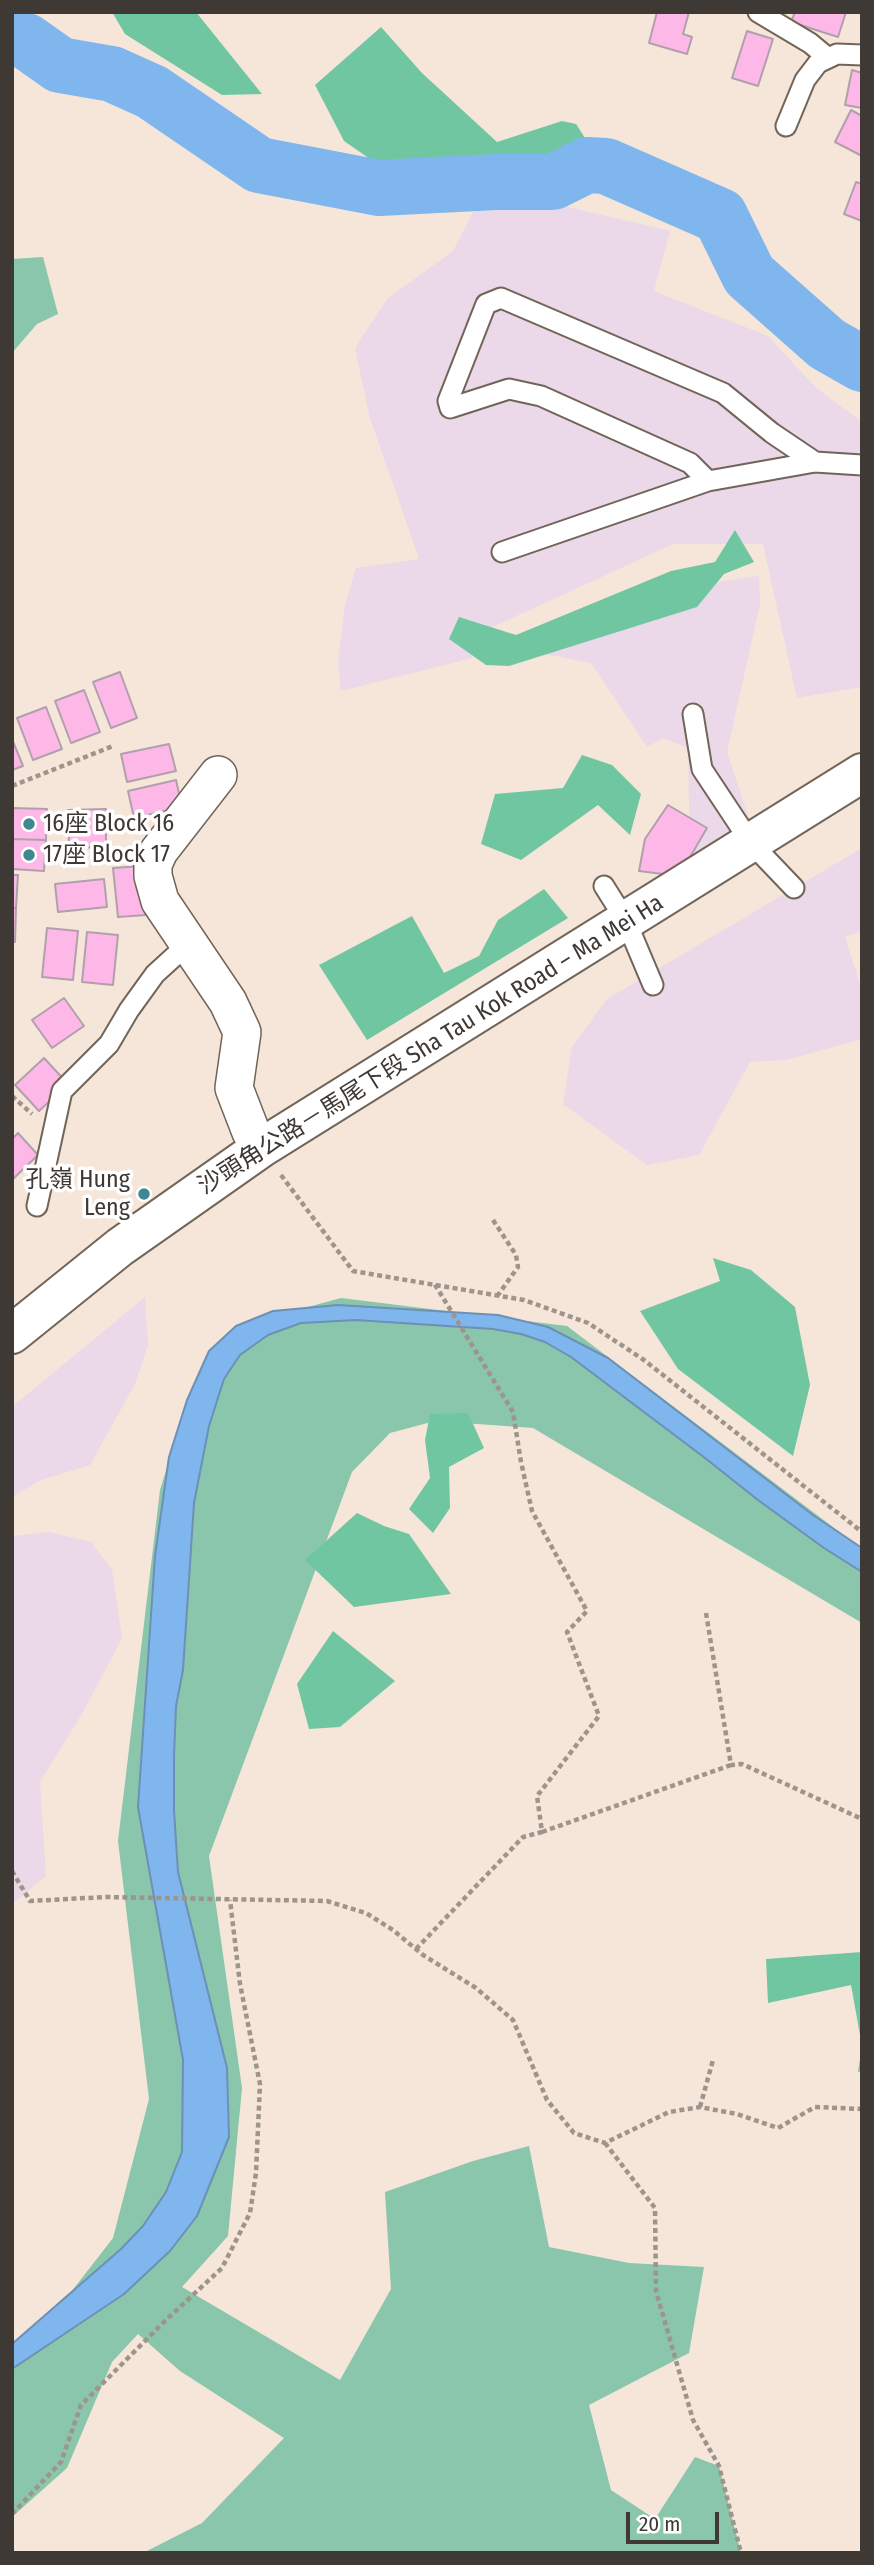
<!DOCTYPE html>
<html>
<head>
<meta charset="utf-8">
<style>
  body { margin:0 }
  #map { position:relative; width:874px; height:2565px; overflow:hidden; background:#f5e6d9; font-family:"Fira Sans Condensed",sans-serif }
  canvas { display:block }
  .frame { position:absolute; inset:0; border:14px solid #3e3934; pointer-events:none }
  .scale { position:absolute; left:626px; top:2512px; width:93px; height:32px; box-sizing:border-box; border:4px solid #3e3934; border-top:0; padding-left:9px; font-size:21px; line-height:24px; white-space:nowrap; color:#3e3934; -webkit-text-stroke:5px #fff; paint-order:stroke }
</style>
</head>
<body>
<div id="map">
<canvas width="874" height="2565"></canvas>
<div class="frame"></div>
<div class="scale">20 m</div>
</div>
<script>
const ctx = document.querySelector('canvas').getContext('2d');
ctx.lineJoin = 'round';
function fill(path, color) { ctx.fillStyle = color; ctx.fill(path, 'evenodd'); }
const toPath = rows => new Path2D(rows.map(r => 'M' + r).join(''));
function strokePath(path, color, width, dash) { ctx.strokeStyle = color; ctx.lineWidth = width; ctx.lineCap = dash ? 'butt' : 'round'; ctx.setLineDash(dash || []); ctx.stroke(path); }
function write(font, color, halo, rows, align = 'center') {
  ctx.font = font + ' "Fira Sans Condensed","Noto Sans SC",sans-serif'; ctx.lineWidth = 7; ctx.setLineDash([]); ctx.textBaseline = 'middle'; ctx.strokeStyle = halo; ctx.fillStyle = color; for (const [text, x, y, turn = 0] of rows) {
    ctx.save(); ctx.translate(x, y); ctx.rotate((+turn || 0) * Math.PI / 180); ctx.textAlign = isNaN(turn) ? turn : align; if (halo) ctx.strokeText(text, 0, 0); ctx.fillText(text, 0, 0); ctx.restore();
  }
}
const industrial = toPath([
  [534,199,670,231,654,291,768,336,815,387,862,422,862,687,797,698,763,544,673,544,471,637,472,658,341,691,338,662,345,605,356,568,419,559,370,418,355,348,387,299,453,251,473,212],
  [759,576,760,604,727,752,750,822,690,855,688,748,663,738,647,747,591,663,535,652,627,595],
  [862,848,862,931,845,937,862,991,862,1039,786,1060,750,1062,699,1155,647,1165,563,1104,572,1047,607,999],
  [145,1297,148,1345,135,1384,90,1465,41,1480,12,1497,12,1407],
  [49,1532,91,1542,112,1570,122,1638,83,1712,40,1782,46,1876,12,1904,12,1536]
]);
const green = toPath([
  [43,257,58,314,37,324,12,353,12,259],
  [341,1298,567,1326,862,1549,862,1623,533,1428,435,1421,390,1433,352,1472,209,1856,242,2088,228,2236,182,2287,340,2380,391,2289,385,2192,473,2161,529,2146,549,2247,629,2263,704,2267,689,2353,589,2405,611,2490,655,2519,695,2457,719,2466,741,2553,143,2553,202,2523,284,2438,180,2371,138,2334,112,2362,67,2468,12,2517,12,2356,33,2341,113,2238,149,2099,118,1841,160,1490,189,1396,249,1323]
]);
const forest = toPath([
  [112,12,196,12,262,94,222,95,125,34],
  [381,27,422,73,497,142,562,121,576,124,594,152,565,166,523,178,512,157,383,168,344,141,315,85],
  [735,530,754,562,724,574,697,607,509,666,486,665,449,639,459,617,516,635,671,571,715,562],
  [582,755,612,765,641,794,630,835,598,805,521,860,481,844,495,794,563,788],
  [544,889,568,918,367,1040,319,965,412,916,444,973,479,956,498,920],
  [713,1258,751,1270,795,1307,810,1385,793,1456,678,1369,640,1311,720,1281],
  [468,1413,484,1448,449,1467,450,1508,433,1533,409,1509,430,1478,425,1440,430,1414],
  [357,1513,384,1526,409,1534,451,1594,354,1607,305,1560],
  [333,1631,395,1681,340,1727,309,1729,297,1684],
  [862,1952,862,2071,858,2072,862,2046,851,1985,768,2003,766,1959]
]);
const water = toPath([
  [338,1305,498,1315,548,1327,608,1358,813,1515,862,1548,862,1572,824,1548,758,1500,705,1458,571,1357,545,1342,521,1334,493,1329,356,1320,301,1323,268,1335,240,1355,224,1379,209,1426,194,1503,183,1670,176,1706,174,1756,174,1810,178,1872,227,2068,229,2137,197,2216,170,2251,124,2294,12,2369,12,2344,121,2249,143,2226,166,2192,182,2152,183,2060,138,1807,155,1556,169,1457,187,1400,209,1351,236,1326,273,1311,338,1305]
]);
const river = toPath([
  [12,38,26,41,60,65,112,74,152,92,259,165,379,188,496,182,553,182,587,165,606,166,720,216,749,275,827,344,862,364]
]);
const building = toPath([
  [657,12,689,12,683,34,692,37,687,54,649,43,657,12],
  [795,12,846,12,838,37,791,22,795,12],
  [747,31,773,39,758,86,732,78,747,31],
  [852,70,862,73,862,108,845,105,852,70],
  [851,110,862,116,862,156,835,142,851,110],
  [856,182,862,184,862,221,844,214,856,182],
  [120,672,137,718,111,728,93,682,120,672],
  [84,690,100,732,71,743,55,701,84,690],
  [46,707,62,749,33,760,17,718,46,707],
  [12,739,23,766,12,770,12,739],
  [169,744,176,771,127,782,121,754,169,744],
  [176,780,182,807,134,818,128,791,176,780],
  [668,805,707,828,679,876,639,871,645,839,668,805],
  [12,808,47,809,46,840,12,839,12,808],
  [106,809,106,847,69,848,68,810,106,809],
  [12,839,46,840,44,871,12,869,12,839],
  [141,866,146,915,118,917,113,868,141,866],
  [12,875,18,875,16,908,12,908,12,875],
  [104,879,107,907,58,912,55,884,104,879],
  [12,908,16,908,15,942,12,942,12,908],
  [47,928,78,931,73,980,42,977,47,928],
  [87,932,118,935,113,985,82,982,87,932],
  [64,998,84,1026,52,1048,32,1020,64,998],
  [44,1058,68,1084,39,1111,15,1085,44,1058],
  [18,1133,38,1155,12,1180,12,1139,18,1133]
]);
const path = toPath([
  [12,786,113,746],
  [12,1096,32,1114],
  [281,1175,353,1271,524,1300,588,1323,644,1360,862,1532],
  [493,1220,516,1255,518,1267,498,1295],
  [706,1613,731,1765,742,1764,862,1819],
  [542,1832,731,1765],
  [12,1871,30,1901,106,1897,327,1901,366,1913,393,1930,423,1955,476,1988,513,2020,547,2100,574,2133,605,2143,669,2112,700,2107,737,2114,778,2128,815,2107,862,2109],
  [416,1949,523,1837,542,1832,537,1796,599,1716,567,1632,587,1611,532,1511,521,1462,513,1412,434,1283],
  [700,2107,713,2060],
  [605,2143,655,2208,656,2291,693,2420,719,2466,741,2553],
  [12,2514,61,2462,81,2405,167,2319,222,2268,250,2213,256,2173,260,2084,240,1984,230,1900]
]);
const lane = toPath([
  [758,12,810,43,827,57],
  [786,126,805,80,818,63,837,54,862,55],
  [815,462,772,433,723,393,501,298,486,304,448,401,450,408,509,389,541,396,690,463,708,481,815,462,862,465],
  [502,552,708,481],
  [693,714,702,769,751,843,794,888],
  [604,886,626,921,653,985],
  [37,1206,62,1091,109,1044,129,1010,155,974,188,944]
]);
const street = toPath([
  [218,775,159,851,153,864,153,876,160,901,228,1002,242,1032,234,1088,251,1132,261,1148]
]);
const secondary = toPath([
  [12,1334,120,1247,261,1148,862,773]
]);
const markers = [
  [29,824,7,"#418693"],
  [29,855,7,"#418693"],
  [144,1194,7,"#418693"]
];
const poiNames = [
  ["16座 Block 16",43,824],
  ["17座 Block 17",43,855],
  ["孔嶺 Hung",130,1180,"right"],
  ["Leng",130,1208,"right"]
];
const streetNames = [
  ["沙頭角公路－馬尾下段 Sha Tau Kok Road – Ma Mei Ha",431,1045,-32]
];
fill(industrial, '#ebd8e8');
fill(green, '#89c6ab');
fill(forest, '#71c6a2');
fill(water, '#80b6ee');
strokePath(water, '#6c90b6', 2);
strokePath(river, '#80b6ee', 56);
fill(building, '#fdb8e7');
strokePath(building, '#b0a0ab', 2);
strokePath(lane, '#716559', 23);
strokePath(street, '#716559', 40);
strokePath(secondary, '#716559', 42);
strokePath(path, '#9e948b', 4.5, [5, 3.5]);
strokePath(lane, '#fff', 19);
strokePath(street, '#fff', 37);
strokePath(secondary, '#fff', 38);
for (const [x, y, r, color] of markers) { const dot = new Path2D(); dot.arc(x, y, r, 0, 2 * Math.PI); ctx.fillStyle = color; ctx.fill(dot); strokePath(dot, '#fff', 2.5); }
write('24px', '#3e3934', '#fff', poiNames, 'left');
write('24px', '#3e3934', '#fff', streetNames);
</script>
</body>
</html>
